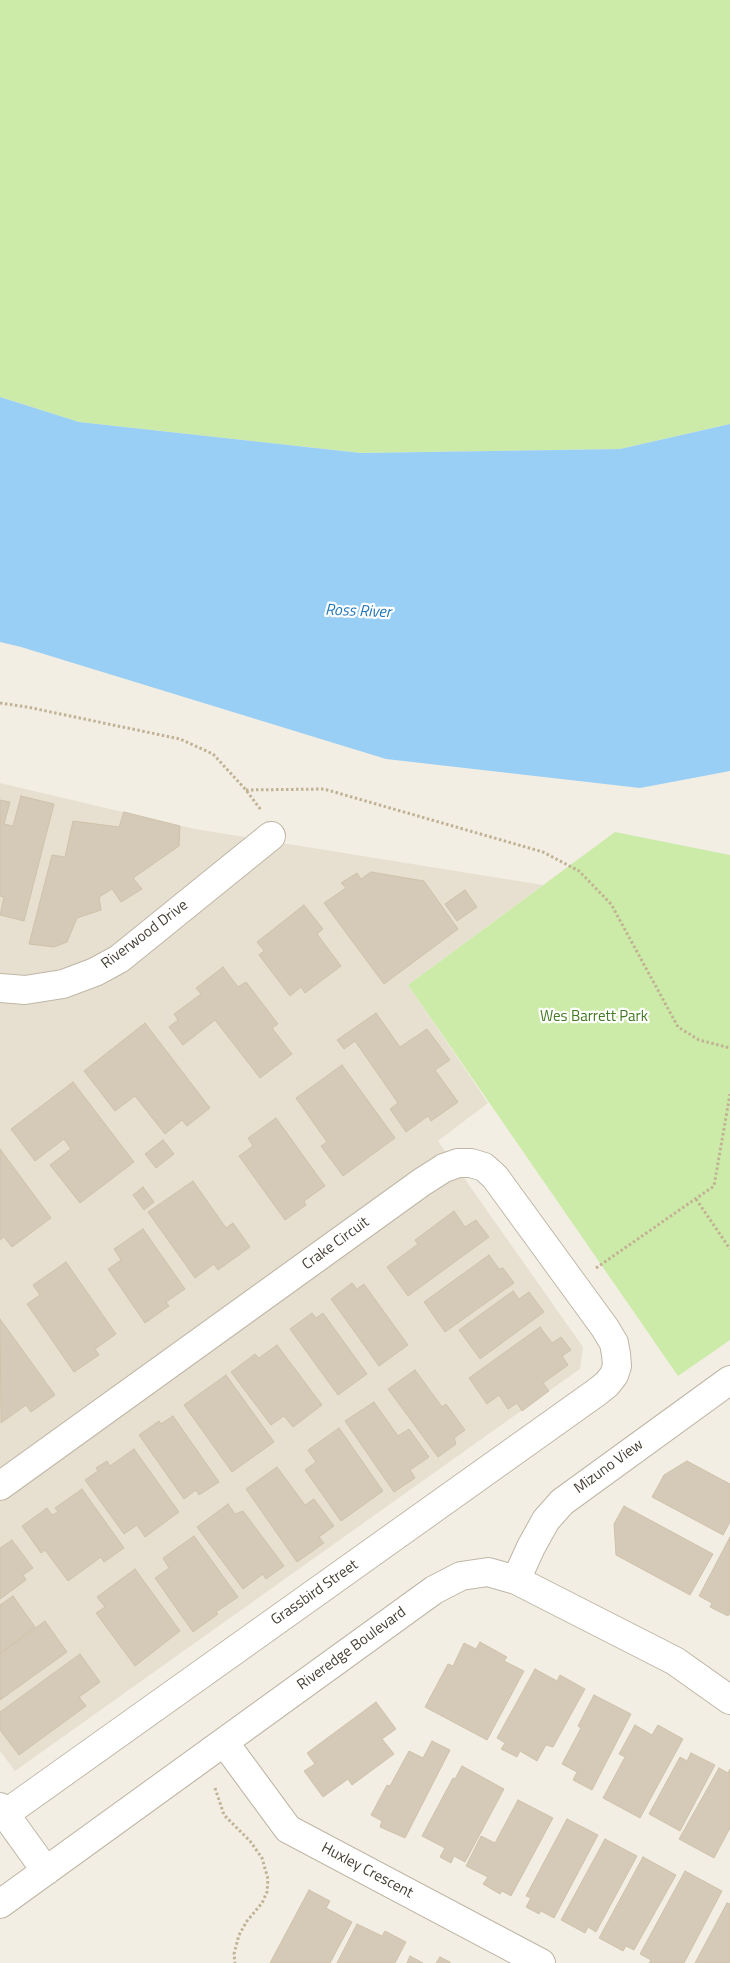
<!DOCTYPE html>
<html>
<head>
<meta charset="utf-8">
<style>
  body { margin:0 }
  canvas { display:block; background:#f3eee3 }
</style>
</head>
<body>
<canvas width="730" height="1963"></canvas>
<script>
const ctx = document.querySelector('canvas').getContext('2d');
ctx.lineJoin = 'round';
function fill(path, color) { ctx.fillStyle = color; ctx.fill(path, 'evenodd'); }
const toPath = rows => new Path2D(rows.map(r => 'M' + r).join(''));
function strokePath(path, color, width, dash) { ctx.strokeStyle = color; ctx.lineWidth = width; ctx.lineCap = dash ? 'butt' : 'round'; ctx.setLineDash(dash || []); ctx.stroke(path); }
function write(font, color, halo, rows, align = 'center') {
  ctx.font = font + ' "Titillium Web",sans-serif'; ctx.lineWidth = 4.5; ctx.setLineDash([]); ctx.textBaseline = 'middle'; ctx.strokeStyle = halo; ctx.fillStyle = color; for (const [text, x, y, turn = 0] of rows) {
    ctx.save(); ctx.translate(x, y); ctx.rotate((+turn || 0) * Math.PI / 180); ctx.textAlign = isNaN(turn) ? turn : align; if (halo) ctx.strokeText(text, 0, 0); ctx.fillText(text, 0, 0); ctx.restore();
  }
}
const residential = toPath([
  [0,783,195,829,543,885,408,985,488,1103,438,1141,583,1347,580,1369,15,1771,0,1751]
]);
const green = toPath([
  [0,0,730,0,730,424,620,449,361,453,79,422,0,397],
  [615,832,730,855,730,1340,678,1376,408,985]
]);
const water = toPath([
  [0,397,79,422,361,453,620,449,730,424,730,771,640,788,386,759,21,647,0,642]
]);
const building = toPath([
  [21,796,54,804,24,921,0,915,4,897,0,896,0,800,10,802,4,824,13,826,21,796],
  [124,812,180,826,179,846,133,878,142,889,121,902,112,889,99,897,101,910,77,918,67,942,54,947,29,944,52,855,65,857,73,821,119,827,124,812],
  [371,872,424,881,458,929,384,984,324,903,346,888,341,883,357,873,361,879,371,872],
  [465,890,477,907,457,921,445,904,465,890],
  [304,905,323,929,317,934,341,966,305,993,301,987,290,996,259,955,264,951,257,942,304,905],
  [223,967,238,987,246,982,278,1024,272,1028,292,1054,260,1078,215,1020,183,1045,169,1027,178,1020,174,1014,201,994,196,988,223,967],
  [376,1013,400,1047,427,1029,450,1060,435,1070,458,1102,431,1121,428,1116,406,1132,390,1109,398,1103,355,1041,344,1049,337,1040,376,1013],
  [145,1023,210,1108,187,1126,182,1120,165,1134,135,1096,115,1111,84,1071,145,1023],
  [342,1065,395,1138,343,1176,321,1146,327,1142,296,1098,342,1065],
  [73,1082,134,1162,80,1203,50,1165,71,1149,64,1139,35,1161,11,1129,73,1082],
  [276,1118,325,1186,304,1201,306,1205,285,1220,239,1156,253,1146,248,1138,276,1118],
  [163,1140,174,1154,156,1168,145,1154,163,1140],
  [0,1149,51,1218,12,1247,4,1237,0,1240,0,1149],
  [193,1181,226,1228,233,1223,250,1247,218,1270,214,1264,195,1278,148,1212,193,1181],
  [143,1187,154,1202,144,1210,133,1195,143,1187],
  [454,1211,465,1227,476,1220,489,1237,408,1296,387,1267,418,1244,415,1240,454,1211],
  [143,1229,185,1289,166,1302,169,1306,145,1323,108,1269,121,1260,114,1249,143,1229],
  [489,1255,499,1269,503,1268,514,1283,445,1332,424,1302,489,1255],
  [66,1262,116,1334,95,1349,99,1355,74,1372,27,1304,40,1295,33,1285,66,1262],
  [352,1283,357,1289,364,1284,408,1345,379,1366,331,1299,352,1283],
  [513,1291,519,1299,529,1292,544,1312,480,1359,459,1330,513,1291],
  [312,1313,316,1318,323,1313,367,1374,338,1395,290,1329,312,1313],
  [0,1319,55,1395,31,1412,26,1405,1,1423,0,1319],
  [540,1327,552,1343,561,1337,571,1350,562,1356,568,1365,543,1383,549,1391,522,1411,517,1403,508,1409,499,1395,487,1404,469,1378,540,1327],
  [277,1345,322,1405,293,1427,284,1416,271,1425,231,1372,255,1354,259,1358,277,1345],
  [415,1370,442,1407,446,1404,465,1430,454,1438,456,1444,438,1457,388,1389,415,1370],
  [226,1375,274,1442,232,1472,184,1405,226,1375],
  [374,1402,398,1436,409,1429,429,1457,410,1470,415,1478,394,1492,345,1421,374,1402],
  [173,1416,219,1482,199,1495,196,1490,184,1499,139,1435,159,1421,161,1424,173,1416],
  [339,1428,383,1491,341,1521,305,1470,316,1462,308,1450,339,1428],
  [134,1449,179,1512,145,1537,137,1525,124,1534,85,1480,98,1471,96,1468,107,1461,110,1466,134,1449],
  [687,1461,730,1484,730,1522,723,1535,652,1497,664,1475,687,1461],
  [277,1467,305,1505,314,1499,334,1526,319,1537,324,1543,297,1562,246,1489,277,1467],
  [82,1489,124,1548,104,1562,101,1557,68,1581,45,1550,41,1553,22,1526,47,1508,52,1515,58,1512,55,1508,82,1489],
  [228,1504,235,1514,243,1511,284,1566,266,1579,263,1574,243,1589,197,1527,228,1504],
  [624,1506,713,1554,690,1595,616,1555,614,1524,624,1506],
  [194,1536,238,1597,216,1612,218,1614,193,1632,155,1578,169,1568,163,1558,194,1536],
  [730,1537,730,1613,728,1616,710,1607,712,1603,699,1596,730,1537],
  [12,1540,33,1568,23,1575,26,1580,0,1599,0,1548,12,1540],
  [135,1569,180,1631,135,1666,96,1613,105,1607,97,1597,135,1569],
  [13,1596,35,1627,0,1653,0,1605,13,1596],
  [45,1621,67,1652,0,1700,0,1654,45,1621],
  [480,1642,507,1657,504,1661,524,1671,487,1740,425,1707,448,1664,453,1666,464,1643,476,1649,480,1642],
  [80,1654,100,1682,79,1697,86,1706,19,1755,0,1730,0,1712,80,1654],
  [535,1669,557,1681,560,1675,585,1689,553,1747,546,1745,537,1761,520,1751,517,1757,501,1749,505,1743,497,1738,535,1669],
  [594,1695,631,1714,592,1790,573,1780,577,1772,562,1764,581,1728,578,1726,594,1695],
  [376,1702,396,1729,382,1739,394,1754,352,1785,348,1779,323,1797,304,1771,315,1764,307,1753,376,1702],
  [635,1725,652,1735,658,1725,683,1739,640,1818,603,1798,625,1757,619,1754,635,1725],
  [432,1741,450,1750,405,1838,380,1827,382,1821,371,1815,387,1785,390,1786,409,1751,423,1758,432,1741],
  [691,1753,715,1765,680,1831,649,1814,680,1757,687,1761,691,1753],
  [462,1766,504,1789,465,1862,454,1856,451,1863,440,1857,445,1848,422,1836,453,1778,455,1779,462,1766],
  [719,1768,728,1773,730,1769,730,1828,714,1858,679,1839,719,1768],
  [518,1800,553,1818,511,1896,502,1891,500,1894,483,1884,488,1877,466,1866,481,1836,495,1843,518,1800],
  [567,1819,598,1835,554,1918,541,1911,539,1914,526,1907,531,1898,526,1896,567,1819],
  [605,1839,637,1856,596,1932,588,1927,585,1933,561,1920,605,1839],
  [643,1857,676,1875,634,1950,626,1946,623,1951,599,1938,643,1857],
  [685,1871,722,1891,684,1963,649,1963,651,1960,640,1954,685,1871],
  [309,1890,330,1901,326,1908,352,1922,330,1963,270,1963,309,1890],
  [727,1903,730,1904,730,1963,695,1963,727,1903],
  [357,1924,382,1936,385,1931,406,1942,395,1963,337,1963,357,1924],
  [410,1956,423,1963,407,1963,410,1956],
  [440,1957,450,1962,450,1963,436,1963,440,1957]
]);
const path = toPath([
  [0,703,27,707,180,739,213,754,246,790,261,810],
  [246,790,324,789,543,852,579,871,611,904,678,1027,699,1040,730,1048],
  [696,1199,730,1249],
  [596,1268,714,1186,730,1094],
  [215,1788,224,1815,250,1841,262,1858,268,1879,267,1892,262,1903,247,1921,239,1935,234,1954,235,1963]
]);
const minor = toPath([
  [0,988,25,990,63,984,95,972,119,959,271,836],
  [0,1486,422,1182,444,1168,458,1163,471,1163,484,1167,495,1177,605,1328,614,1343,616,1354,617,1366,614,1375,607,1384,597,1392,5,1814],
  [516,1580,531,1547,546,1520,562,1502,730,1380],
  [224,1742,288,1829,541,1963],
  [0,1807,46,1871],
  [0,1904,434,1590,461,1576,488,1572,516,1580,675,1661,730,1700]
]);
const streetNames = [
  ["Riverwood Drive",145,935,-37],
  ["Crake Circuit",336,1244,-36],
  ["Mizuno View",609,1467,-36],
  ["Grassbird Street",315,1593,-35],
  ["Riveredge Boulevard",352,1649,-36],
  ["Huxley Crescent",367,1871,28]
];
const parkNames = [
  ["Wes Barrett Park",594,1017]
];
const waterNames = [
  ["Ross River",358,612,2]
];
fill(residential, '#e7e0d0');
fill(green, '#cceba8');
fill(water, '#9acff5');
fill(building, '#d5cab7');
strokePath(building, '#d0c2aa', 1);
strokePath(minor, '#bfb6a5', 30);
strokePath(path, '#c2b295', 3, [2.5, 2.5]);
strokePath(minor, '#fff', 28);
write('15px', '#453e33', '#fff', streetNames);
write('15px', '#437a22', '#fff', parkNames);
write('italic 16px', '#2578b8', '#fff', waterNames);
</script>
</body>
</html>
